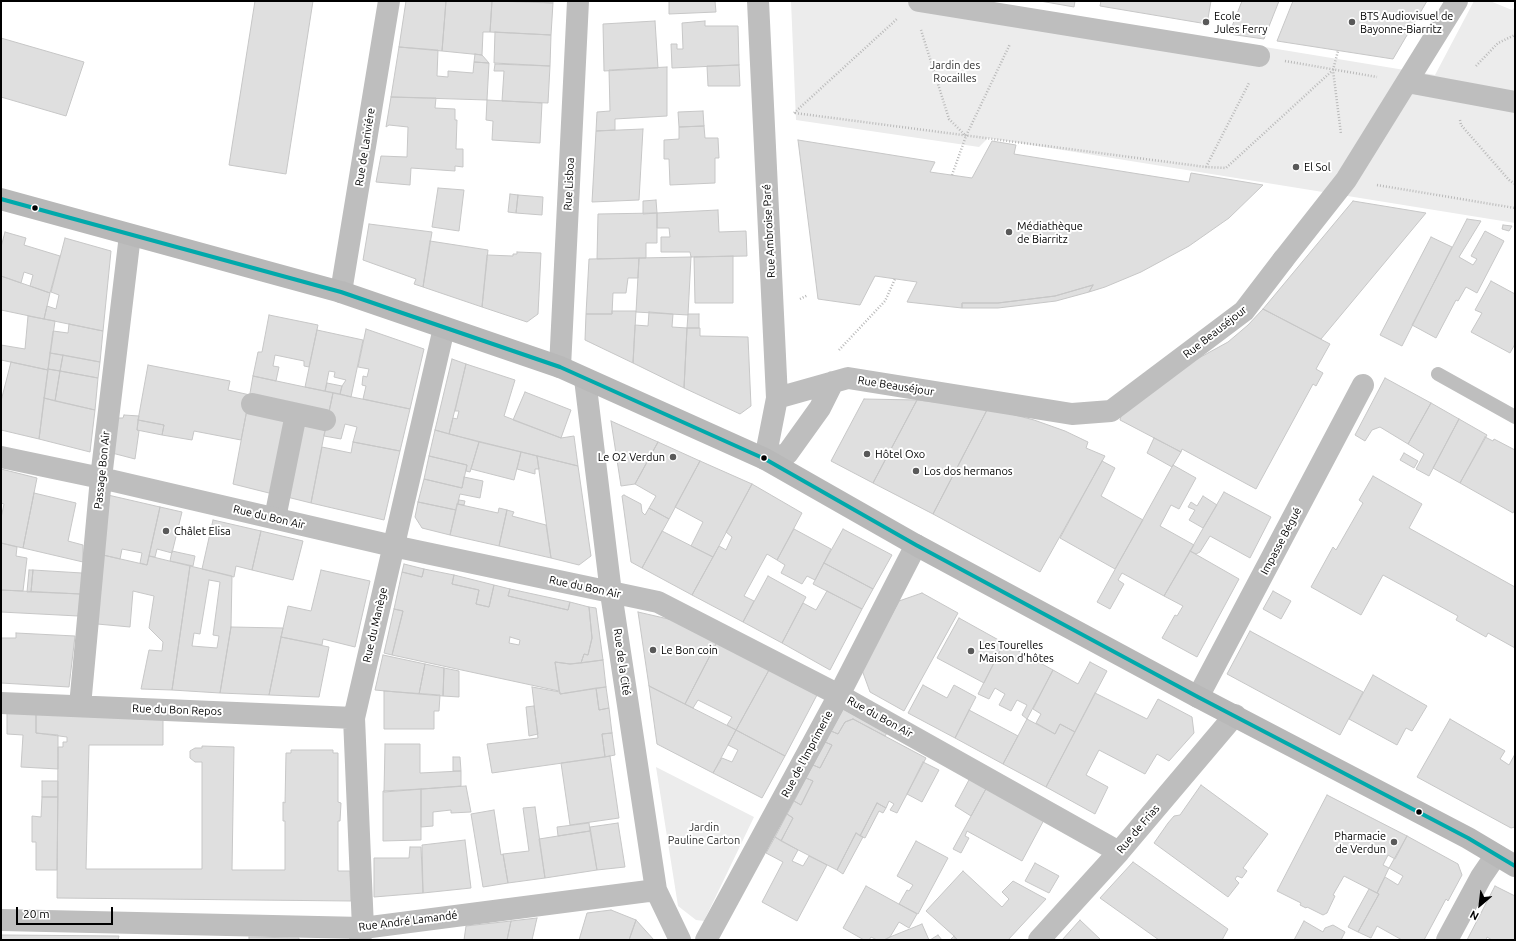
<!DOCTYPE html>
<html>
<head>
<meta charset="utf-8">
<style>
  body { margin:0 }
  #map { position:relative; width:1516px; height:941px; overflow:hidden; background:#fff; font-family:Ubuntu,sans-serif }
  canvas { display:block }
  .frame { position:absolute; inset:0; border:2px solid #000; pointer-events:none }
  .north { position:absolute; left:1460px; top:885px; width:40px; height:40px; -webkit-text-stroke:3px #fff; paint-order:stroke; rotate:208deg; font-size:11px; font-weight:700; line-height:16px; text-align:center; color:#000 }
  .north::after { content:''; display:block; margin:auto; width:14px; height:18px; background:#000; clip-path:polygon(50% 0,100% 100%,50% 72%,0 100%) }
  .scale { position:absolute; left:16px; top:907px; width:97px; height:18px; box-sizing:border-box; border:2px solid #000; border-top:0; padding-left:5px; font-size:12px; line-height:14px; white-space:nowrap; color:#000; -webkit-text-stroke:3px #fff; paint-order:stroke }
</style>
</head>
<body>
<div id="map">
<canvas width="1516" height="941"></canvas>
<div class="frame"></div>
<div class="north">N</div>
<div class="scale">20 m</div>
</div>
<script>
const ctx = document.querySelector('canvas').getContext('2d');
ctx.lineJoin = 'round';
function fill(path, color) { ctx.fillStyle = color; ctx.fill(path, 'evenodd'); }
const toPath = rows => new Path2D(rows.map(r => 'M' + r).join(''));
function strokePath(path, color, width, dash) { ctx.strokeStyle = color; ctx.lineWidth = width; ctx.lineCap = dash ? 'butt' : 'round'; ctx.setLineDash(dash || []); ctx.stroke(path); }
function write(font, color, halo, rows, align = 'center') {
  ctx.font = font + ' Ubuntu,sans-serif'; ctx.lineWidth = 4; ctx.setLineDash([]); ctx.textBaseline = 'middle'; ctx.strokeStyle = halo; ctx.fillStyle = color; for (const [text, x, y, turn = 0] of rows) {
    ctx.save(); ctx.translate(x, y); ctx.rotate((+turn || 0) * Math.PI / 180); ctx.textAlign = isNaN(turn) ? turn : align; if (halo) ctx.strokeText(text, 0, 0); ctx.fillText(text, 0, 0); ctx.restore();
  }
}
const green = toPath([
  [791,1,985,1,1435,75,1474,1,1490,1,1512,10,1515,7,1515,223,988,138,979,147,796,120],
  [656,767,754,817,704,921,696,920,678,906]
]);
const building = toPath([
  [255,1,313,1,286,174,229,165,255,1],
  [406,1,446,1,442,51,399,47,406,1],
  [446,1,492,1,490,32,483,32,482,55,442,51,446,1],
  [492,1,553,3,551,35,490,32,492,1],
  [520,1,553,1,553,3,520,1],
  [669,1,715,1,716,12,669,14,669,1],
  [1040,1,1075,1,1074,7,1040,1],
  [1101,1,1211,1,1207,24,1100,6,1101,1],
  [1242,1,1279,1,1264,39,1229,34,1242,1],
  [1293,1,1427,1,1393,59,1277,41,1293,1],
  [655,21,658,68,604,71,603,24,655,21],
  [705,21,705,26,738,26,739,65,672,68,671,44,677,44,677,49,683,49,682,23,705,21],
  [495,32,551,35,550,66,494,63,495,32],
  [1,38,84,62,66,116,1,97,1,38],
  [399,47,438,50,437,76,448,77,448,71,473,73,474,62,489,63,487,100,391,97,399,47],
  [475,54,482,55,489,63,474,62,475,54],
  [495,64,550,66,548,103,502,101,504,71,494,71,495,64],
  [739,65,740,86,708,86,707,66,739,65],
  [667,67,667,116,615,119,615,130,596,131,597,112,610,111,609,70,667,67],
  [391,97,436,98,435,108,455,109,455,120,457,120,456,149,463,149,463,167,455,166,455,171,411,168,410,185,376,182,381,156,407,157,408,127,389,125,386,127,391,97],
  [487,100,542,103,540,143,492,140,493,121,486,120,487,100],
  [703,111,704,126,679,127,678,112,703,111],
  [704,126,705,138,718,138,719,158,715,158,715,183,670,185,669,159,664,159,664,140,679,139,679,127,704,126],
  [643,129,639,200,592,202,596,131,643,129],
  [798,140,935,162,930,172,972,178,992,141,1016,145,1014,154,1189,182,1191,173,1263,185,1229,218,1189,246,1141,272,1105,287,1089,292,1093,285,1055,296,998,303,962,303,962,308,907,302,917,282,875,276,860,305,818,299,798,140],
  [438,188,464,190,459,231,432,227,438,188],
  [510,194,518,195,516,213,508,212,510,194],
  [518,195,543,197,542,215,516,213,518,195],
  [656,200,657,213,643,214,643,201,656,200],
  [1353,201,1426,213,1321,339,1263,309,1353,201],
  [718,210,719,232,746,231,747,256,691,257,690,252,661,252,661,237,670,237,669,228,657,228,657,213,718,210],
  [657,213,657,243,646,243,646,258,597,259,598,214,657,213],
  [1467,219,1481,221,1459,257,1473,265,1477,259,1471,256,1485,231,1504,241,1477,293,1466,287,1458,301,1456,300,1436,338,1412,325,1467,219],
  [369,224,432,232,423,287,414,284,416,279,363,260,369,224],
  [1503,225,1512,226,1509,231,1502,229,1503,225],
  [5,232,26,238,24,245,60,256,50,293,30,286,33,275,24,272,21,283,1,276,1,247,5,232],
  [1431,237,1452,247,1402,346,1380,335,1431,237],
  [65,238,111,251,103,331,44,319,47,306,56,309,59,295,51,292,65,238],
  [430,241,488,250,482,307,423,287,430,241],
  [517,252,541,253,538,314,527,322,482,307,487,255,513,256,513,254,517,254,517,252],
  [733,256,733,303,695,303,694,257,733,256],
  [691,257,688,315,636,312,639,258,691,257],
  [639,258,638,278,628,278,626,293,613,293,612,314,586,314,589,259,639,258],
  [1,276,50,293,44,319,1,310,1,276],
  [1491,281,1515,294,1515,344,1510,353,1471,332,1482,313,1475,310,1491,281],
  [1093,285,1089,292,1056,301,998,308,962,308,962,303,998,303,1055,296,1093,285],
  [1263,309,1330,344,1316,369,1323,373,1316,386,1313,384,1256,489,1182,449,1181,452,1120,420,1122,412,1188,364,1228,342,1248,325,1263,309],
  [612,311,636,311,633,363,585,340,586,314,612,314,612,311],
  [649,312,673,314,672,327,687,328,684,388,633,363,635,325,648,326,649,312],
  [699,314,699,328,687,328,688,314,699,314],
  [269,315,318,325,309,367,304,366,304,361,275,355,273,366,279,367,276,381,253,376,258,352,262,352,269,315],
  [28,316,55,321,48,370,1,360,1,345,25,349,28,316],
  [69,324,103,331,100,362,50,353,53,331,68,333,69,324],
  [687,328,700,328,700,336,748,337,751,406,740,414,684,388,687,328],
  [366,329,424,349,410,409,363,399,366,386,362,385,363,376,367,377,369,369,358,367,366,329],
  [317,330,363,340,351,397,340,394,342,386,346,380,334,377,335,372,329,371,325,391,305,387,317,330],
  [50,353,63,355,60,371,48,369,50,353],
  [63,355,100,362,98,378,60,371,63,355],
  [452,359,466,364,449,434,435,430,452,359],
  [11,362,48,370,39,439,1,430,1,401,11,362],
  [466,364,515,380,504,416,561,438,574,436,578,466,449,434,453,418,457,419,459,411,455,411,466,364],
  [148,365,230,381,228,390,250,395,241,440,194,431,192,440,162,435,164,425,138,420,148,365],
  [48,369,60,371,55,401,44,398,48,369],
  [60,371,98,378,95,410,55,401,60,371],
  [253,376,333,393,328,416,249,399,253,376],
  [1385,378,1431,403,1408,444,1380,427,1372,430,1365,441,1355,435,1385,378],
  [327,383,342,386,340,394,325,391,327,383],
  [525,392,571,410,561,438,513,420,525,392],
  [333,393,410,409,400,451,353,442,357,427,345,424,341,439,324,436,333,393],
  [44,398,95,410,90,452,39,439,44,398],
  [864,399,917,400,873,483,831,461,864,399],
  [917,400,988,408,933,514,873,483,917,400],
  [1431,403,1459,419,1429,476,1416,469,1424,454,1408,444,1431,403],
  [988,408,1034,420,1065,431,1088,442,1086,448,1105,456,1040,572,933,514,988,408],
  [247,409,289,418,273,494,233,484,247,409],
  [124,415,139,416,137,430,139,431,135,459,112,453,115,418,123,418,124,415],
  [1459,419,1487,435,1460,483,1433,468,1459,419],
  [138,420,164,425,162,435,137,430,138,420],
  [299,420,326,425,311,503,283,496,299,420],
  [611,421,658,442,635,484,621,486,611,421],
  [435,430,479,442,470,472,466,471,467,465,429,456,435,430],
  [1485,437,1493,441,1494,439,1515,450,1515,509,1513,513,1460,483,1485,437],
  [1154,438,1181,452,1172,467,1147,453,1154,438],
  [353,442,400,451,384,520,311,503,322,447,351,453,353,442],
  [479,442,521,452,514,480,471,469,479,442],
  [658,442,700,461,669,519,649,508,656,496,635,484,658,442],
  [521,452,537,456,539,469,535,469,535,474,517,469,521,452],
  [1404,453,1418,461,1414,468,1400,460,1404,453],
  [429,456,467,465,462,488,424,479,429,456],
  [537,456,578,466,591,556,579,565,551,558,537,456],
  [700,461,752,484,713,557,691,546,703,522,675,507,700,461],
  [1102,461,1115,468,1101,496,1143,520,1115,569,1060,538,1102,461],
  [1173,465,1196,478,1179,509,1171,505,1160,526,1194,545,1164,596,1122,573,1118,580,1124,584,1110,609,1097,602,1173,465],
  [1,469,37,478,23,548,1,543,1,518,4,504,1,503,1,469],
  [1373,476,1422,504,1409,528,1515,587,1515,648,1488,633,1486,637,1456,620,1458,616,1383,575,1361,615,1311,587,1333,547,1336,550,1363,503,1359,500,1373,476],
  [464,477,483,481,480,498,460,494,456,510,418,502,424,479,462,488,464,477],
  [752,484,802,513,777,560,767,554,744,596,754,601,743,622,692,595,719,546,726,550,732,537,726,532,752,484],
  [1224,492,1271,517,1250,558,1210,536,1200,552,1196,554,1190,551,1224,492],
  [34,493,76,503,68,541,83,545,83,562,23,548,34,493],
  [108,495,160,507,147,565,140,563,142,553,122,549,120,559,103,555,108,495],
  [624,495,641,504,642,512,645,515,649,508,669,519,642,568,631,562,622,496,624,495],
  [1203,496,1217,505,1203,528,1189,520,1195,510,1188,507,1191,502,1197,506,1203,496],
  [459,500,465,501,464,505,458,504,459,500],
  [418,502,456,510,450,535,422,528,415,517,418,502],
  [457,504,498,513,499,508,507,510,499,546,450,535,457,504],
  [160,507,182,512,172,553,157,549,155,557,149,556,160,507],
  [507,510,514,512,512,516,546,525,551,558,499,546,507,510],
  [213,520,261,531,252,570,236,566,234,577,202,569,213,520],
  [794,529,831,549,815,580,807,576,802,584,781,573,785,565,777,560,794,529],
  [843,529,892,555,873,589,824,563,843,529],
  [261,531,303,541,293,580,252,570,261,531],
  [662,531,713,557,692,595,642,568,662,531],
  [1,543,17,547,16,556,27,558,23,591,1,590,1,543],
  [172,551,195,556,193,566,170,561,172,551],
  [1190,551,1239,579,1197,657,1162,638,1175,615,1177,616,1183,606,1164,596,1190,551],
  [103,555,147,565,149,556,190,566,172,690,141,689,149,650,162,651,163,642,149,628,154,596,133,591,130,627,97,624,103,555],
  [824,563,873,589,862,609,813,584,824,563],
  [404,564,424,569,422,577,402,572,404,564],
  [190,566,232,576,231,627,220,693,172,690,190,566],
  [209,580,220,582,213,635,219,636,217,648,192,646,194,633,200,634,209,580],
  [424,569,454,575,452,584,479,590,476,604,489,607,494,585,510,589,508,596,568,610,570,602,589,607,592,638,588,655,584,654,581,663,570,664,555,662,559,691,392,655,403,611,394,609,402,572,422,577,424,569],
  [510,637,520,640,519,645,509,643,510,637],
  [29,570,33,570,31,592,27,592,29,570],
  [33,570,82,573,81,594,31,592,33,570],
  [321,570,370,581,355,647,323,639,322,645,281,637,288,606,311,611,321,570],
  [454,575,494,585,489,607,476,604,479,590,452,584,454,575],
  [768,576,806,597,782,643,743,622,768,576],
  [510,589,570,602,568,610,508,596,510,589],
  [1,590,81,594,78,616,1,612,1,590],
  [827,591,862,609,830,670,782,643,803,603,816,610,827,591],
  [1273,591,1291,601,1281,619,1263,609,1273,591],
  [922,593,958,613,904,711,870,692,862,670,899,601,922,593],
  [589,607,596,608,603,660,581,663,584,654,588,655,592,638,589,607],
  [394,609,403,611,392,655,384,653,394,609],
  [638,612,677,621,717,642,685,704,649,686,638,612],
  [959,618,1004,643,984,683,937,658,959,618],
  [231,627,283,628,269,695,220,693,231,627],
  [1250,631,1363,692,1340,735,1227,674,1250,631],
  [16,633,75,636,69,687,1,683,1,638,16,638,16,633],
  [281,637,329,647,319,697,269,695,281,637],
  [717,642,769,670,736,730,727,725,732,717,698,700,693,708,685,704,717,642],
  [1004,643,1053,670,1027,719,1022,715,1027,705,1017,700,1011,711,999,705,1005,694,995,688,989,699,978,694,1004,643],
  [383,655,425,664,419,694,375,690,383,655],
  [603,660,606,687,560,694,555,662,570,664,603,660],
  [1090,662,1107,671,1075,732,1060,724,1055,734,1036,723,1041,714,1033,709,1053,670,1078,684,1090,662],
  [425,664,444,668,443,696,419,694,425,664],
  [444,668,459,671,459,697,443,696,444,668],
  [769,670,817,695,785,756,736,730,769,670],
  [1373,675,1427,706,1412,731,1406,728,1397,745,1349,719,1373,675],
  [923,685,947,698,954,685,976,697,955,738,908,713,923,685],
  [649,686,736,730,713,773,657,744,649,686],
  [532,687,560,692,560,694,596,688,599,710,609,708,612,733,602,734,605,757,492,773,487,744,538,738,532,687],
  [606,687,609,708,599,710,596,688,606,687],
  [384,691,440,695,439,711,434,711,434,729,384,729,384,691],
  [1095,693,1147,719,1158,699,1192,717,1194,733,1169,761,1157,754,1145,774,1099,750,1086,775,1108,787,1095,814,1046,787,1095,693],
  [534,706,538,734,529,736,526,707,534,706],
  [843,709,887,733,885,736,853,719,845,722,838,734,831,731,843,709],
  [969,710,1018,736,1003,764,955,738,969,710],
  [7,713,36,714,36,733,58,735,58,769,21,767,23,735,7,734,7,713],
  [36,714,163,720,163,745,89,745,86,869,202,869,202,762,195,762,190,758,190,751,195,748,202,748,202,746,234,747,232,870,285,870,285,821,283,821,283,802,285,803,286,753,291,753,291,750,333,750,333,753,338,753,338,802,341,803,340,821,338,821,338,871,350,871,351,901,57,898,58,747,63,747,63,742,67,742,67,737,36,733,36,714],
  [853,719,926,758,897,813,890,810,894,804,889,801,886,808,877,803,860,836,856,833,837,870,781,841,793,818,787,814,794,801,801,805,813,781,806,778,813,765,820,768,832,745,825,742,831,731,838,734,845,722,853,719],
  [1027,719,1055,734,1060,724,1075,732,1046,787,1003,764,1027,719],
  [1450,719,1505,751,1500,759,1509,765,1515,754,1515,827,1511,828,1417,777,1450,719],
  [736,730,785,756,762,798,713,773,722,758,732,762,738,750,728,745,736,730],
  [612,733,615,755,605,757,602,734,612,733],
  [825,742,832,745,820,768,813,765,825,742],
  [385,744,420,744,420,773,461,771,461,786,384,792,385,744],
  [610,756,619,818,570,825,561,763,610,756],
  [453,757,460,757,461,771,453,771,453,757],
  [923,762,939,770,922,802,907,794,923,762],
  [806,778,813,781,801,805,794,801,806,778],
  [970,778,987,787,971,816,955,806,970,778],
  [42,781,58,781,58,797,42,797,42,781],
  [1201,785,1268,834,1243,868,1247,871,1242,878,1237,876,1235,879,1239,883,1228,897,1154,843,1168,823,1174,816,1180,815,1201,785],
  [466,786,471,812,451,813,451,810,433,812,433,826,421,827,421,789,466,786],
  [987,787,1045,818,1022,861,967,831,965,836,969,838,961,853,953,849,987,787],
  [421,789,421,840,383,841,383,791,421,789],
  [1327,795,1407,836,1395,859,1388,855,1383,865,1389,868,1377,893,1344,876,1333,895,1335,896,1327,913,1323,915,1307,907,1306,908,1300,905,1301,903,1277,891,1327,795],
  [42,797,58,797,57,870,36,870,36,842,32,842,32,816,41,817,42,797],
  [877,803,886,808,883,813,879,811,865,838,860,836,877,803],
  [535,807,545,878,508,883,503,854,529,851,523,808,535,807],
  [494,810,501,855,503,854,508,883,483,887,471,814,494,810],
  [787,814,793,818,781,841,775,837,787,814],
  [589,823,590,831,558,836,557,827,589,823],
  [618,823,625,867,597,870,590,827,618,823],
  [590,831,597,870,545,878,539,839,590,831],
  [856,833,863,837,843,874,837,870,856,833],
  [1407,836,1458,864,1462,875,1448,901,1446,899,1424,940,1402,940,1377,926,1371,938,1358,932,1379,894,1377,893,1385,877,1398,885,1403,876,1389,868,1407,836],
  [775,837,798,850,792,861,803,866,809,856,827,865,797,921,762,902,783,862,766,853,775,837],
  [465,840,471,888,423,893,422,845,465,840],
  [916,841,948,858,918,914,899,904,907,890,909,891,913,885,897,876,916,841],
  [410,847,421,847,423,893,374,897,374,858,409,858,410,847],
  [1133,862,1228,929,1222,940,1159,940,1100,898,1133,862],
  [1035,863,1059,876,1049,893,1025,881,1035,863],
  [963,871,1002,907,1009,899,1002,892,1013,881,1046,899,1008,940,956,940,954,936,926,911,963,871],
  [866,886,917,914,909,928,899,922,890,937,884,940,877,940,871,937,869,940,864,940,843,928,866,886],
  [1495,886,1515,896,1515,940,1492,940,1487,937,1486,940,1467,940,1495,886],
  [1369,889,1379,894,1358,932,1348,927,1369,889],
  [611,910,636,920,629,940,579,940,587,913,611,910],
  [537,918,532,940,507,940,511,921,537,918],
  [636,920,654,940,629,940,636,920],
  [1080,920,1101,940,1062,940,1080,920],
  [511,921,507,940,464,940,466,926,511,921],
  [1304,921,1323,932,1325,928,1333,925,1345,932,1341,940,1294,940,1304,921],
  [922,924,929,940,884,940,890,937,922,924],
  [1,935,119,936,118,940,1,940,1,935],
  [938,935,942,940,930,940,938,935],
  [954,936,957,939,950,940,954,936],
  [249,937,299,938,299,940,249,940,249,937]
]);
const path = toPath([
  [921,30,949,119,966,136],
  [1285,61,1377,77],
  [1476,66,1498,43,1515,35],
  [1333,70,1338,51],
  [794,113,898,18],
  [795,113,1206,167,1226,168,1333,70,1341,134],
  [1460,120,1461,125,1509,180,1515,184],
  [1206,167,1249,83],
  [952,175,966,136,1010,44],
  [1377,185,1515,208],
  [800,299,808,295],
  [839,350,885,301,895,279]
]);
const service = toPath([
  [1438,374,1515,417]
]);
const pedestrian = toPath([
  [919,1,1259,56],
  [1407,82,1515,102],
  [1283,260,1346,180,1457,1],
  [252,404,325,420],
  [275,518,296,414]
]);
const minor = toPath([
  [758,1,777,398,765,459,787,454,820,408,833,382],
  [341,292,389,1],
  [560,367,578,1],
  [585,379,611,593,656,890,680,940],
  [777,398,848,378,1072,414,1111,411,1244,311,1283,260],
  [1,457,101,478,393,546,658,602,839,695,1119,852],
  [1198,697,1363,385],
  [1,703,354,718],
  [80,706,101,478,130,235],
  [1,920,363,928,656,890],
  [360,940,363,928,354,718,444,328],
  [706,940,839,695,916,545],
  [1039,940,1119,852,1235,715],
  [1447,940,1481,877,1496,855]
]);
const secondary = toPath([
  [1,199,341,292,560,367,765,459,916,545,1198,697,1468,838,1515,866]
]);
const bus1 = toPath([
  [1,199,341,292,560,367,765,459,916,545,1198,697,1468,838,1515,866]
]);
const markers = [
  [1206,22,4,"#595959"],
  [1352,22,4,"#595959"],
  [1296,167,4,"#595959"],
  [35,208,3.5,"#000"],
  [1009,232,4,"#595959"],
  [867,454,4,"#595959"],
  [673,457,4,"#595959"],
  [764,458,3.5,"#000"],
  [916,471,4,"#595959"],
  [166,531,4,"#595959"],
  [653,650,4,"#595959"],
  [971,651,4,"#595959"],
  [1419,812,3.5,"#000"],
  [1394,842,4,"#595959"]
];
const poiNames = [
  ["Ecole",1214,16],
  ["Jules Ferry",1214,29],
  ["BTS Audiovisuel de",1360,16],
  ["Bayonne-Biarritz",1360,29],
  ["El Sol",1304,167],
  ["Médiathèque",1017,226],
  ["de Biarritz",1017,239],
  ["Hôtel Oxo",875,454],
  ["Le O2 Verdun",665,457,"right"],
  ["Los dos hermanos",924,471],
  ["Châlet Elisa",174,531],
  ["Les Tourelles",979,645],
  ["Maison d'hôtes",979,658],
  ["Le Bon coin",661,650],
  ["Pharmacie",1386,836,"right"],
  ["de Verdun",1386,849,"right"]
];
const parkNames = [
  ["Jardin des",955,65],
  ["Rocailles",955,78],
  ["Jardin",704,827],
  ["Pauline Carton",704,840]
];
const streetNames = [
  ["Rue de Lariviére",365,147,-81],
  ["Rue Lisboa",569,184,-87],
  ["Rue Ambroise Paré",769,231,-93],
  ["Rue Beauséjour",1215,332,-38],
  ["Rue Beauséjour",896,386,9],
  ["Passage Bon Air",102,470,-84],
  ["Rue du Bon Air",269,517,13],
  ["Impasse Bégué",1281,541,-62],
  ["Rue du Bon Air",585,587,12],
  ["Rue du Manège",375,625,-77],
  ["Rue de la Cité",622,662,82],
  ["Rue du Bon Repos",177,710,2],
  ["Rue du Bon Air",880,717,29],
  ["Rue de l'Imprimerie",807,754,-62],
  ["Rue de Frias",1138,829,-50],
  ["Rue André Lamandé",408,921,-7]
];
fill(green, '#ececec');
fill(building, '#dfdfdf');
strokePath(building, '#c7c7c7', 1);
strokePath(path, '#b9b9b9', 2.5, [1, 2]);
strokePath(service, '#bebebe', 14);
strokePath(pedestrian, '#bebebe', 22);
strokePath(minor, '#bebebe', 22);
strokePath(secondary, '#b8b8b8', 22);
strokePath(bus1, '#00a9ab', 4);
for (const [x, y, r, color] of markers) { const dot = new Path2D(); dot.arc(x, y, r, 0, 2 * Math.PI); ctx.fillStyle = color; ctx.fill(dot); strokePath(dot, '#fff', 1.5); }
write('11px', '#000', '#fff', poiNames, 'left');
write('11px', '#333', '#fff', parkNames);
write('11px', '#000', '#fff', streetNames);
</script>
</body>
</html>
